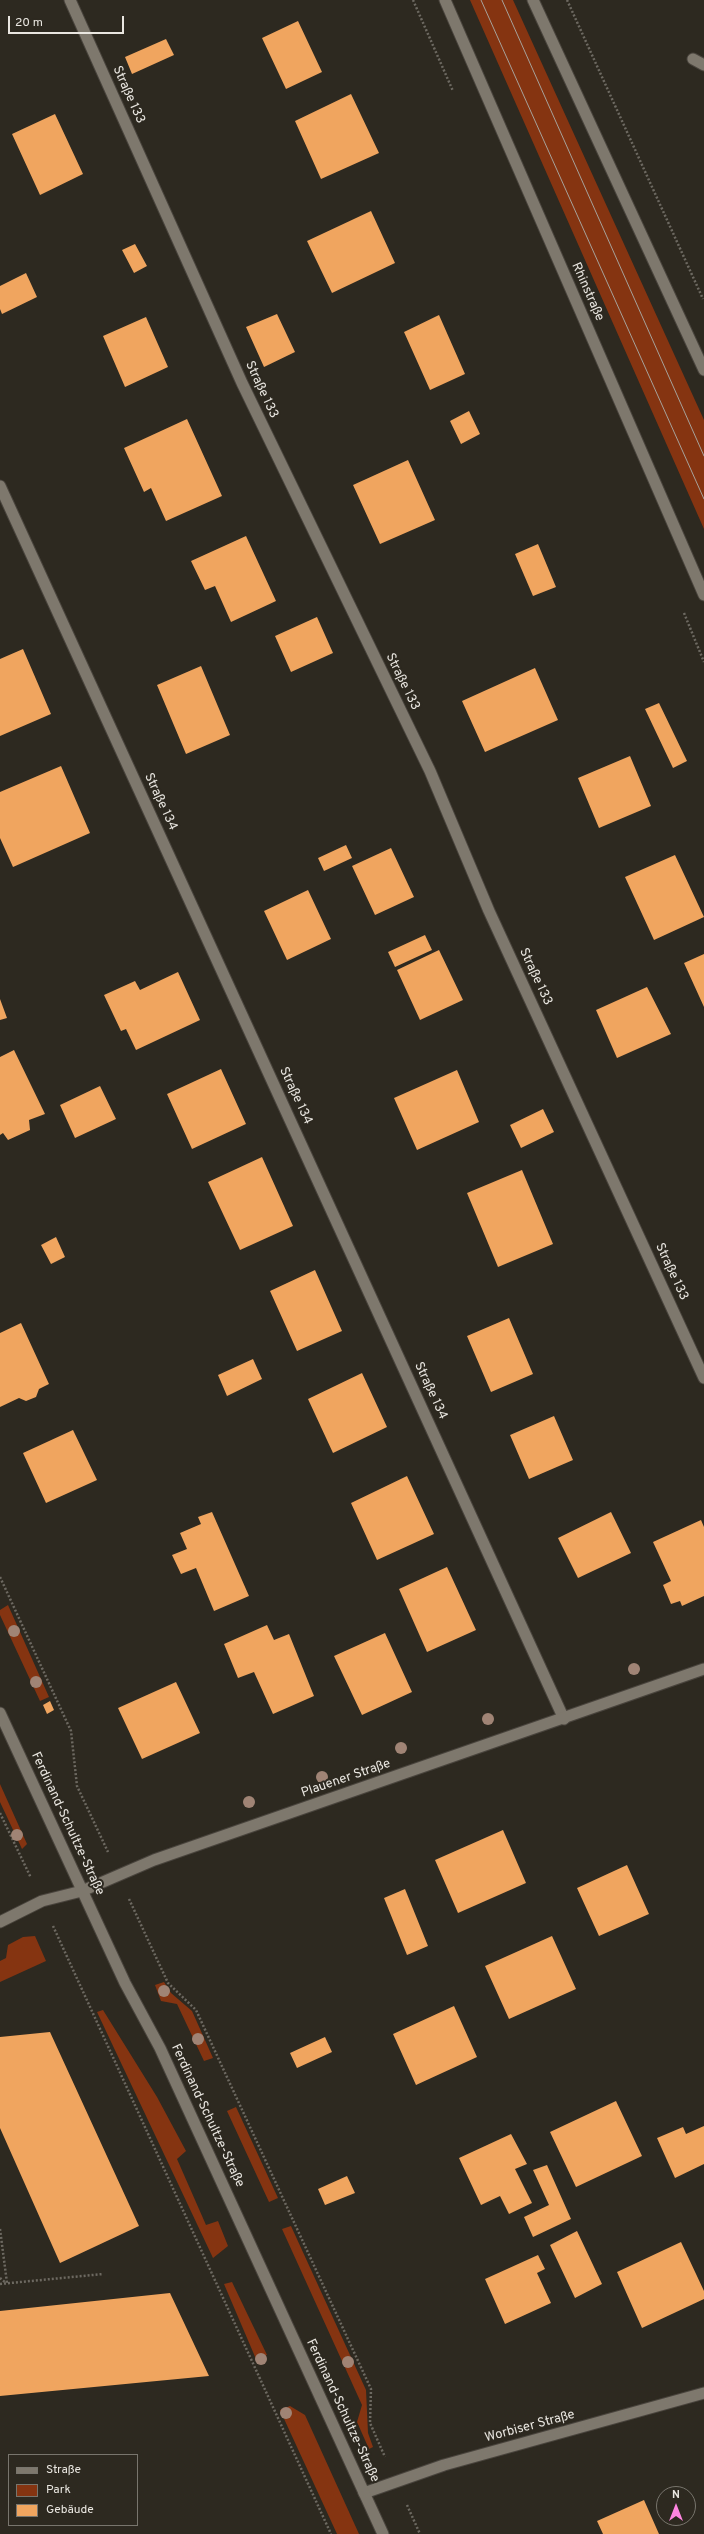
<!DOCTYPE html>
<html>
<head>
<meta charset="utf-8">
<style>
  body { margin:0 }
  #map { position:relative; width:704px; height:2534px; overflow:hidden; background:#2d2920; font-family:Overpass,sans-serif }
  canvas { display:block }
  .legend { position:absolute; left:8px; top:2454px; width:130px; height:72px; box-sizing:border-box; background:#2d2920; border:1px solid #78756d; margin:0; padding:5px 7px; list-style:none; font-size:12px; color:#e9e6e0 }
  .legend li { display:flex; align-items:center; gap:8px; height:20px }
  .legend b { width:20px; border:1px solid #78756d }
  .north { position:absolute; left:656px; top:2486px; width:40px; height:40px; box-sizing:border-box; background:#2d2920; border:1px solid #78756d; border-radius:50%; rotate:0deg; font-size:11px; font-weight:700; line-height:16px; text-align:center; color:#e9e6e0 }
  .north::after { content:''; display:block; margin:auto; width:14px; height:18px; background:#fe85e0; clip-path:polygon(50% 0,100% 100%,50% 72%,0 100%) }
  .scale { position:absolute; left:8px; top:16px; width:116px; height:18px; box-sizing:border-box; border:2px solid #e9e6e0; border-top:0; padding-left:5px; font-size:12px; line-height:14px; white-space:nowrap; color:#e9e6e0; -webkit-text-stroke:3px #2d2920; paint-order:stroke }
</style>
</head>
<body>
<div id="map">
<canvas width="704" height="2534"></canvas>
<ul class="legend">
<li><b style="height:5px;background:#7e786d"></b>Straße</li>
<li><b style="height:11px;background:#853411"></b>Park</li>
<li><b style="height:11px;background:#f0a55f"></b>Gebäude</li>
</ul>
<div class="north">N</div>
<div class="scale">20 m</div>
</div>
<script>
const ctx = document.querySelector('canvas').getContext('2d');
ctx.lineJoin = 'round';
function fill(path, color) { ctx.fillStyle = color; ctx.fill(path, 'evenodd'); }
const toPath = rows => new Path2D(rows.map(r => 'M' + r).join(''));
function strokePath(path, color, width, dash) { ctx.strokeStyle = color; ctx.lineWidth = width; ctx.lineCap = dash ? 'butt' : 'round'; ctx.setLineDash(dash || []); ctx.stroke(path); }
function write(font, color, halo, rows, align = 'center') {
  ctx.font = font + ' Overpass,sans-serif'; ctx.lineWidth = 4; ctx.setLineDash([]); ctx.textBaseline = 'middle'; ctx.strokeStyle = halo; ctx.fillStyle = color; for (const [text, x, y, turn = 0] of rows) {
    ctx.save(); ctx.translate(x, y); ctx.rotate((+turn || 0) * Math.PI / 180); ctx.textAlign = isNaN(turn) ? turn : align; if (halo) ctx.strokeText(text, 0, 0); ctx.fillText(text, 0, 0); ctx.restore();
  }
}
const green = toPath([
  [470,0,513,0,704,420,704,529],
  [8,1605,49,1697,40,1701,0,1615,0,1610],
  [0,1784,27,1844,22,1849,0,1802],
  [35,1936,46,1961,0,1982,0,1961,6,1958,8,1945,23,1937],
  [164,1982,171,1993,192,2011,213,2058,204,2061,177,2004,161,2001,155,1985],
  [103,2010,157,2097,186,2151,177,2159,206,2225,218,2221,228,2246,213,2258,97,2012],
  [236,2107,278,2198,269,2202,227,2111],
  [291,2226,366,2390,368,2433,373,2447,369,2449,357,2422,362,2405,282,2229],
  [232,2282,267,2355,256,2359,224,2284],
  [290,2406,305,2415,359,2534,337,2534,280,2410]
]);
const building = toPath([
  [298,21,322,72,286,89,262,38],
  [166,39,174,55,132,74,125,57],
  [351,94,379,153,321,179,295,121],
  [55,114,83,174,40,195,12,134],
  [371,211,395,263,332,293,307,241],
  [135,244,147,266,134,273,122,250],
  [26,273,37,297,2,314,0,309,0,286],
  [277,314,295,352,264,367,246,327],
  [439,315,465,374,430,390,404,332],
  [146,317,168,367,125,387,103,336],
  [469,411,480,434,461,444,450,421],
  [187,419,222,496,166,521,151,488,144,492,124,448],
  [408,460,435,520,380,544,353,485],
  [246,536,276,601,231,622,215,586,205,590,191,561],
  [538,544,556,587,533,596,515,554],
  [317,617,333,653,291,672,275,636],
  [23,649,51,714,0,736,0,659],
  [201,666,230,735,186,754,157,685],
  [535,668,558,720,485,752,462,701],
  [659,703,687,761,673,768,645,709],
  [630,756,651,806,599,828,578,778],
  [61,766,90,833,13,867,0,838,0,792],
  [346,845,352,858,324,871,318,858],
  [391,848,414,897,375,915,352,866],
  [675,855,704,917,654,940,625,877],
  [308,890,331,939,287,960,264,911],
  [425,935,432,950,395,967,388,952],
  [439,950,463,1000,420,1020,397,970],
  [704,954,704,1007,684,963],
  [178,972,200,1020,136,1050,126,1029,121,1031,104,995,135,981,140,990],
  [647,987,671,1034,617,1058,596,1010],
  [0,999,7,1018,0,1020],
  [14,1050,45,1114,29,1120,30,1130,8,1140,3,1133,0,1135,0,1057],
  [221,1069,246,1124,192,1149,167,1094],
  [457,1070,479,1122,417,1150,394,1098],
  [100,1086,116,1119,75,1138,60,1105],
  [543,1109,554,1132,521,1148,510,1125],
  [262,1157,293,1226,240,1250,208,1182],
  [522,1170,553,1244,498,1267,467,1193],
  [56,1237,65,1257,51,1264,41,1245],
  [315,1270,342,1331,297,1351,270,1291],
  [509,1318,533,1374,491,1392,467,1336],
  [21,1323,49,1384,39,1389,36,1397,26,1401,19,1398,0,1407,0,1333],
  [253,1359,262,1379,227,1396,218,1375],
  [362,1373,387,1427,333,1453,308,1399],
  [554,1416,573,1460,529,1479,510,1435],
  [73,1430,97,1480,46,1503,23,1453],
  [407,1476,434,1534,377,1560,351,1503],
  [212,1512,249,1596,214,1611,196,1568,181,1574,172,1555,187,1549,180,1533,201,1524,198,1517],
  [611,1512,631,1553,578,1578,558,1538],
  [701,1520,704,1527,704,1596,682,1606,680,1601,671,1604,663,1585,671,1581,653,1542],
  [447,1567,476,1630,427,1652,399,1589],
  [267,1625,274,1640,289,1634,314,1696,273,1714,254,1672,238,1678,224,1644],
  [385,1633,412,1692,362,1715,334,1656],
  [176,1682,200,1733,142,1759,118,1708],
  [50,1701,54,1710,47,1714,43,1705],
  [503,1830,526,1883,458,1913,435,1860],
  [627,1865,649,1914,599,1936,577,1888],
  [405,1889,428,1946,407,1955,384,1898],
  [552,1936,576,1989,509,2019,485,1966],
  [454,2006,477,2057,416,2085,393,2034],
  [50,2032,139,2226,60,2263,0,2128,0,2037],
  [325,2037,332,2052,297,2068,290,2053],
  [616,2101,642,2156,576,2187,550,2132],
  [704,2126,704,2164,675,2178,657,2138,683,2127,686,2134],
  [511,2134,527,2164,515,2169,532,2203,509,2214,500,2196,481,2205,459,2158],
  [547,2165,571,2219,533,2237,524,2217,549,2205,533,2170],
  [347,2176,355,2193,325,2205,318,2189],
  [577,2231,602,2284,575,2298,550,2245],
  [681,2242,704,2291,704,2299,642,2328,617,2272],
  [538,2255,545,2269,537,2273,551,2303,505,2324,485,2279],
  [170,2293,209,2376,0,2396,0,2311],
  [644,2500,659,2534,603,2534,597,2521]
]);
const path = toPath([
  [413,0,453,91],
  [567,0,703,299],
  [684,613,704,662],
  [0,1577,71,1731,77,1786,108,1852],
  [0,1813,31,1878],
  [129,1899,168,1983,196,2010,371,2389,370,2423,385,2457],
  [53,1926,331,2534],
  [0,2229,7,2283],
  [0,2278,6,2283],
  [0,2284,103,2274],
  [407,2505,420,2534]
]);
const minor = toPath([
  [70,0,242,383,430,771,489,911,704,1378],
  [693,59,704,65],
  [0,486,564,1719],
  [0,1922,42,1901,82,1891],
  [364,2493,444,2465,704,2393]
]);
const tertiary = toPath([
  [0,1713,125,1983,160,2048,383,2534],
  [82,1891,154,1860,704,1669]
]);
const secondary = toPath([
  [445,0,704,595],
  [533,0,704,370]
]);
const tram = toPath([
  [481,0,704,499],
  [502,0,704,456]
]);
const trees = [
  [14,1631],
  [634,1669],
  [36,1682],
  [488,1719],
  [401,1748],
  [322,1777],
  [249,1802],
  [17,1835],
  [164,1991],
  [198,2039],
  [261,2359],
  [348,2362],
  [286,2413]
];
const streetNames = [
  ["Straße 133",128,95,66],
  ["Rhinstraße",587,292,66],
  ["Straße 133",261,390,65],
  ["Straße 133",402,682,64],
  ["Straße 134",160,802,65],
  ["Straße 133",535,977,65],
  ["Straße 134",295,1096,65],
  ["Straße 133",671,1272,65],
  ["Straße 134",430,1391,65],
  ["Plauener Straße",346,1779,-19],
  ["Ferdinand-Schultze-Straße",67,1824,65],
  ["Ferdinand-Schultze-Straße",207,2116,65],
  ["Ferdinand-Schultze-Straße",342,2411,65],
  ["Worbiser Straße",530,2427,-15]
];
fill(green, '#853411');
fill(building, '#f0a55f');
strokePath(minor, '#49443d', 13);
strokePath(tertiary, '#49443d', 13);
strokePath(secondary, '#49443d', 13);
strokePath(path, '#6d6961', 2.5, [2, 2]);
strokePath(minor, '#7e786d', 11);
strokePath(tertiary, '#7e786d', 11);
strokePath(secondary, '#7e786d', 11);
strokePath(tram, '#a6a29b', 1);
ctx.fillStyle = '#a08475';
for (const [x, y] of trees) { ctx.beginPath(); ctx.arc(x, y, 6, 0, 2 * Math.PI); ctx.fill(); }
write('13px', '#e9e6e0', '#2d2920', streetNames);
</script>
</body>
</html>
